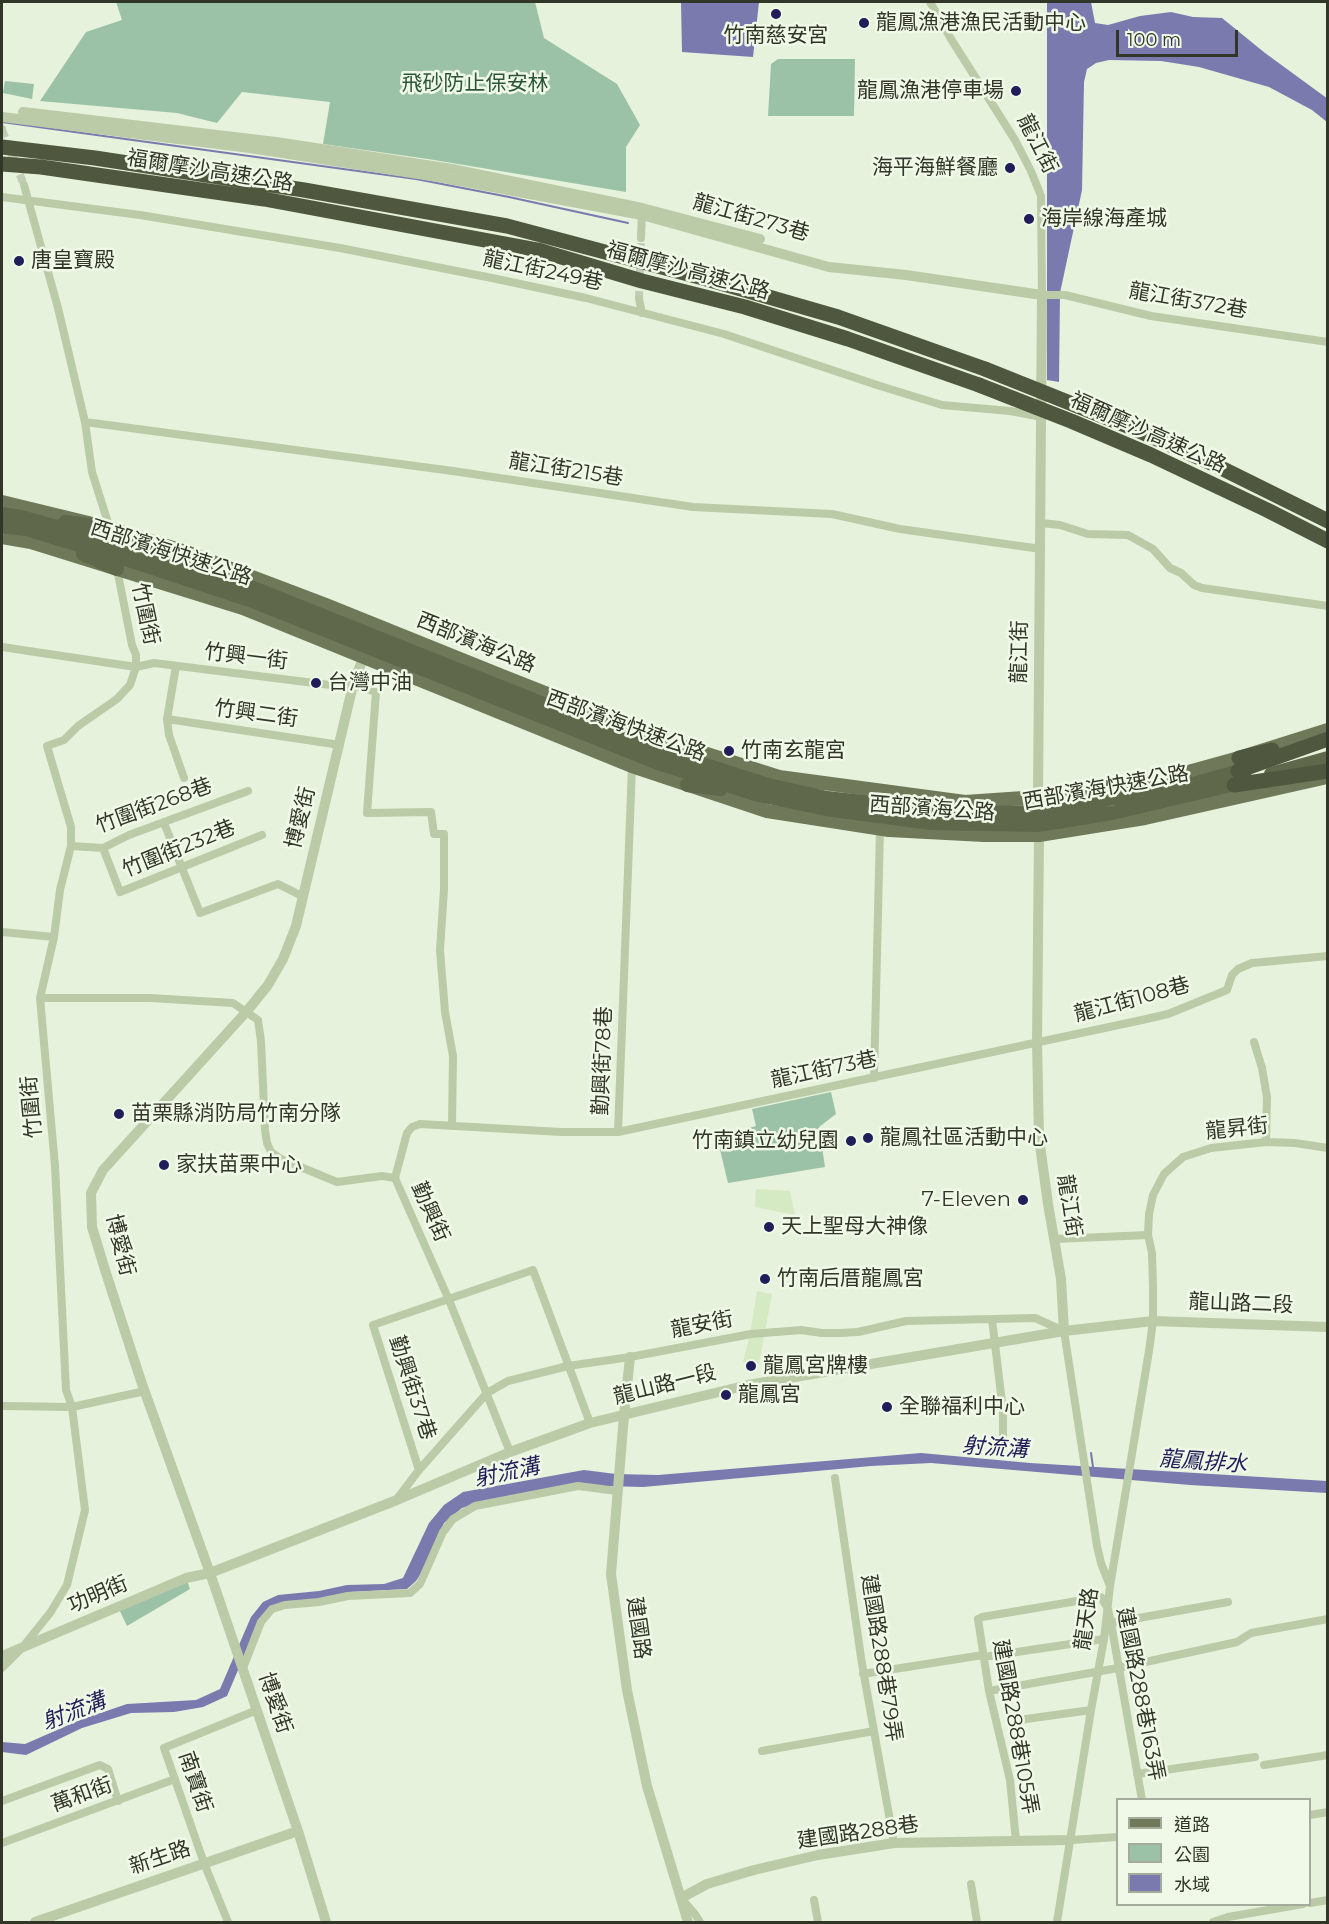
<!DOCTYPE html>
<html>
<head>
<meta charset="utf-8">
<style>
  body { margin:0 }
  #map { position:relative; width:1329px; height:1924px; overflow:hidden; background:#e6f2db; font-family:Montserrat,"Noto Sans TC",sans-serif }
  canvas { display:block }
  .frame { position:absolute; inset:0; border:3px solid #323628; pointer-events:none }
  .legend { position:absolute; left:1116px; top:1798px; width:195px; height:108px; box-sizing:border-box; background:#f0f9e8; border:2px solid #a4ab9b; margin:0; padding:8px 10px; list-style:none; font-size:18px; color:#323628 }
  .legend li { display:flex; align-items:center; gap:12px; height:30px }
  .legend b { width:30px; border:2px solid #a4ab9b }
  .scale { position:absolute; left:1116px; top:30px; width:122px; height:27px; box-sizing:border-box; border:3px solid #323628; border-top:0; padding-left:8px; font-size:18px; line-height:21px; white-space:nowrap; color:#323628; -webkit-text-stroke:4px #f0f9e8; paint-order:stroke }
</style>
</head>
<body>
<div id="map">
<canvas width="1329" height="1924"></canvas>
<div class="frame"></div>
<ul class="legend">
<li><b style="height:8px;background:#6f7859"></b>道路</li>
<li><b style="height:16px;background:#9bc1a7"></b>公園</li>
<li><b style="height:16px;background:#7b7aaf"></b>水域</li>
</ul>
<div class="scale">100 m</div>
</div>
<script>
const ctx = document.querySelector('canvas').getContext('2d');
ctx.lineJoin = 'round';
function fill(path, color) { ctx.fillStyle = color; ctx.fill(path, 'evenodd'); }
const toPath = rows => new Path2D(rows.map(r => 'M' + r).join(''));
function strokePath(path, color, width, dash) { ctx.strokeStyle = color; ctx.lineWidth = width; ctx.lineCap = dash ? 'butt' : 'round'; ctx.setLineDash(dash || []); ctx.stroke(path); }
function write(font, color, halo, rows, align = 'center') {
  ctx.font = font + ' Montserrat,"Noto Sans TC",sans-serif'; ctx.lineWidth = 5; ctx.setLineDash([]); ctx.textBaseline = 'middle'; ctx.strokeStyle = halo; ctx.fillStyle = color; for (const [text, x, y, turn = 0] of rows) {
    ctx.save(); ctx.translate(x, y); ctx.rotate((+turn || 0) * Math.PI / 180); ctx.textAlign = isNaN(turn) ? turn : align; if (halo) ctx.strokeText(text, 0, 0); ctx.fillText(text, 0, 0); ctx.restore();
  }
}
const green = toPath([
  [116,2,535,2,544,38,617,84,640,125,626,147,626,192,428,159,323,144,330,102,242,92,217,123,177,113,40,101,86,32,122,20],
  [778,59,855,59,854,116,768,116,771,64],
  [5,81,34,84,32,99,3,93],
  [831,1092,836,1114,819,1127,825,1167,728,1183,717,1137,756,1126,752,1109],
  [186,1578,190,1589,127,1626,118,1607]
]);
const plaza = toPath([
  [756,1189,790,1191,795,1215,755,1207],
  [757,1291,772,1294,759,1364,743,1362,750,1334]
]);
const water = toPath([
  [681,2,759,2,753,57,682,52],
  [1047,2,1091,2,1095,23,1108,25,1140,16,1171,12,1193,17,1222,18,1265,53,1328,99,1327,122,1312,110,1269,87,1199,67,1161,61,1109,60,1096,63,1087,69,1084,82,1082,190,1060,293,1059,382,1047,380],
  [921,1453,1030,1463,1327,1481,1327,1493,1190,1485,931,1463,871,1466,643,1487,566,1485,475,1504,462,1508,444,1523,426,1566,416,1581,407,1589,349,1592,316,1599,284,1602,258,1623,227,1696,203,1707,174,1712,131,1713,82,1728,26,1755,2,1752,2,1742,25,1744,80,1720,127,1704,196,1700,220,1689,251,1617,263,1602,278,1595,319,1591,347,1585,384,1584,403,1578,429,1523,444,1505,463,1492,584,1470,616,1474,658,1475]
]);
const stream = toPath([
  [2,122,416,179,509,197,628,223],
  [1091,1453,1093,1467]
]);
const minorTunnel = toPath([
  [2,130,24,185],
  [639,299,641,238]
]);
const minor = toPath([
  [930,2,951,39,1015,140,1031,171,1041,196,1042,295,1065,295,1151,316,1328,342],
  [2,129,2,130],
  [24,185,58,308,85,422,92,472,110,529],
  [2,197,140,215,340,248,492,278,586,298,724,334,880,386,942,405,1010,411,1042,417],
  [641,238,642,211],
  [639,299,642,313],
  [85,422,453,471,693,507,832,514,900,529,1041,549],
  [1041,523,1060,525,1088,534,1128,535,1153,549,1170,568,1181,573,1194,585,1202,588,1328,606],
  [2,647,136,667,154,663,338,686,353,685,376,692,367,813,431,812,434,834,444,834,444,889,440,950,445,1012,453,1056,452,1124],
  [176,666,167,719,169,735,184,778],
  [167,719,340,745],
  [164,823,200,913,278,884,302,896],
  [71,846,103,848,129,835,248,791],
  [103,848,120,892,262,835],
  [2,932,54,937],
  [40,998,150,998,233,1003,258,1020,261,1041,265,1130,267,1143,271,1152,281,1159,337,1182,382,1176,395,1178],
  [1254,1042,1262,1068,1267,1097,1266,1142],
  [874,1078,880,829],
  [618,1132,1142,1020,1168,1014,1227,990,1232,975,1238,969,1252,963,1328,956],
  [395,1178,407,1133,412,1127,420,1124,561,1132,618,1132,632,766],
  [395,1178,449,1300,510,1452],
  [1055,1239,1148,1235],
  [992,1319,1003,1411,1003,1447],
  [2,1406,72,1407,145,1391],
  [419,1470,373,1325,533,1270,590,1423],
  [835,1478,862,1664,894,1843],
  [397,1499,419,1470,487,1393,508,1381,568,1366,630,1357,751,1334,801,1330,822,1333,840,1333,858,1332,906,1321,1035,1318,1064,1331,1097,1546,1101,1563,1110,1586],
  [982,1617,1101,1597,1108,1609,1111,1623,1142,1800],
  [978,1619,989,1691,1010,1780,1016,1841],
  [1111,1623,1228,1602],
  [990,1656,1104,1639],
  [2,1668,22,1648,50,1613,67,1585,85,1510,72,1407,66,1390,55,1166,40,998,54,937,60,890,71,846,71,827,47,746,64,740,78,726,117,699,130,685,136,667,136,655,132,645,117,569],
  [243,1668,261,1622,272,1609,285,1605,319,1602,348,1596,410,1593,420,1584,443,1532,453,1519,475,1506,578,1486,617,1491],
  [863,1674,983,1655],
  [989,1691,1118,1668,1237,1642,1251,1633,1328,1619],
  [1019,1720,1091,1710],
  [762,1751,874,1731],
  [1264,1765,1328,1755],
  [1137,1774,1255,1757],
  [2,1801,100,1765,108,1769,118,1801],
  [1310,1815,1328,1812],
  [1071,1840,1118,1837],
  [2,1843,175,1779],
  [971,1884,977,1922],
  [682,1899,695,1914,700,1922],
  [814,1900,818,1922],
  [1310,1903,1328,1900],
  [228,1922,204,1863,164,1748,257,1710],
  [1057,1922,1091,1710,1104,1639,1110,1586,1149,1351,1153,1321,1153,1286,1152,1253,1148,1235,1149,1214,1153,1195,1164,1174,1183,1157,1211,1148,1266,1142,1295,1143,1328,1148],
  [1213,1922,1228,1917,1303,1904]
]);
const tertiary = toPath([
  [23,112,276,142,452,169,642,208,760,239],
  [2,117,250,148,444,178,642,215,829,267,906,275,1042,295,1038,797,1036,812,1039,835,1037,1042,1039,1138,1048,1204,1061,1279,1064,1331],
  [630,1357,624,1415,611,1574,627,1690,647,1786,688,1922],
  [2,1656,186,1578,210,1573,397,1500,510,1452,590,1423,748,1385,1064,1331,1153,1321,1328,1327],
  [681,1898,707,1884,754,1870,818,1855,894,1843,1071,1840],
  [35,1922,298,1831],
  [326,1922,298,1831,210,1573,142,1384,106,1273,92,1227,91,1193,103,1170,247,1011,268,985,283,959,296,926,353,685,366,650]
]);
const primary = toPath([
  [2,502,105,527,189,553,326,605,502,676,669,742,779,777,965,802,1038,797,1163,779,1239,758,1328,730],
  [2,537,31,542,243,608,632,766,767,811,889,830,984,835,1039,835,1145,818,1323,778]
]);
const trunk = toPath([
  [2,514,21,517,144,551,256,589,661,751,768,785,827,798,935,810,978,813,1036,812,1193,784,1247,769],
  [65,522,105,527],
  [2,526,26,529,138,563,250,600,658,763,759,795,826,809,931,823,1038,825,1112,813,1244,782],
  [83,554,117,569],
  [554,697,590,715],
  [1271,774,1328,758],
  [687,785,721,789]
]);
const motorway = toPath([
  [2,147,95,158,304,190,507,226,703,278,838,317,985,369],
  [2,164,41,167,264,199,538,250,642,281,745,307,848,339,979,385],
  [1239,758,1272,750],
  [1238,771,1328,739],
  [1234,785,1328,771]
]);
const motorwayBridge = toPath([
  [985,369,1130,427,1213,464,1328,521],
  [979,385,1071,421,1151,455,1267,510,1328,541]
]);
const markers = [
  [776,14,6,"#201d58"],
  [864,23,6,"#201d58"],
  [1016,91,6,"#201d58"],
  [1010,168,6,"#201d58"],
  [1029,219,6,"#201d58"],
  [19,261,6,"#201d58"],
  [316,683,6,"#201d58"],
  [729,751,6,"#201d58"],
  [119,1114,6,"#201d58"],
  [868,1138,6,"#201d58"],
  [851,1141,6,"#201d58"],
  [164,1165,6,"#201d58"],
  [1023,1200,6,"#201d58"],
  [769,1227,6,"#201d58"],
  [765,1279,6,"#201d58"],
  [751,1366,6,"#201d58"],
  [726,1395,6,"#201d58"],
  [887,1407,6,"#201d58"]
];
const poiNames = [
  ["龍鳳漁港漁民活動中心",876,23],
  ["竹南慈安宮",776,36,"center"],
  ["龍鳳漁港停車場",1004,91,"right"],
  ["海平海鮮餐廳",998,168,"right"],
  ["海岸線海產城",1041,219],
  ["唐皇寶殿",31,261],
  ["台灣中油",328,683],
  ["竹南玄龍宮",741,751],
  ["苗栗縣消防局竹南分隊",131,1114],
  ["龍鳳社區活動中心",880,1138],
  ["竹南鎮立幼兒園",839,1141,"right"],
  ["家扶苗栗中心",176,1165],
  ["7-Eleven",1011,1200,"right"],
  ["天上聖母大神像",781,1227],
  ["竹南后厝龍鳳宮",777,1279],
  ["龍鳳宮牌樓",763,1366],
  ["龍鳳宮",738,1395],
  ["全聯福利中心",899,1407]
];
const parkNames = [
  ["飛砂防止保安林",475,84]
];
const streetNames = [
  ["龍江街",1037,144,63],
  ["福爾摩沙高速公路",210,171,9],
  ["龍江街273巷",751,218,16],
  ["龍江街249巷",543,271,12],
  ["福爾摩沙高速公路",688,271,15],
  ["龍江街372巷",1188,301,10],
  ["福爾摩沙高速公路",1148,433,24],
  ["龍江街215巷",566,470,9],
  ["西部濱海快速公路",171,553,18],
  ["竹圍街",145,614,78],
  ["西部濱海公路",476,643,22],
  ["龍江街",1020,652,-89],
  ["竹興一街",246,657,7],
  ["竹興二街",256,714,8],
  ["西部濱海快速公路",626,726,20],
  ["西部濱海快速公路",1106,788,-10],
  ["竹圍街268巷",154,806,-20],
  ["西部濱海公路",932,809,4],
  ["博愛街",301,818,-76],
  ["竹圍街232巷",179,849,-22],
  ["龍江街108巷",1132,1000,-15],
  ["勤興街78巷",603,1061,-88],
  ["龍江街73巷",824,1070,-12],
  ["竹圍街",32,1107,-95],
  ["龍昇街",1237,1129,-6],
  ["龍江街",1069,1206,81],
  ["勤興街",430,1212,66],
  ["博愛街",120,1245,76],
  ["龍山路二段",1241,1304,2],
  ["龍安街",702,1325,-11],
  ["龍山路一段",665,1385,-14],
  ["勤興街37巷",412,1388,72],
  ["功明街",98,1595,-23],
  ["龍天路",1087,1619,-82],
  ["建國路",638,1628,82],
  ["建國路288巷79弄",881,1658,81],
  ["建國路288巷163弄",1140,1694,79],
  ["博愛街",275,1703,71],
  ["建國路288巷105弄",1015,1727,80],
  ["南寶街",195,1782,71],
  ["萬和街",82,1795,-20],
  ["建國路288巷",858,1833,-8],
  ["新生路",160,1858,-19]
];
const waterNames = [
  ["射流溝",995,1448,4],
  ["龍鳳排水",1203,1462,4],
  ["射流溝",507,1473,-12],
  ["射流溝",74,1712,-21]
];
fill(green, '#9bc1a7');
fill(plaza, '#d5eac2');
fill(water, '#7b7aaf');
strokePath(stream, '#7b7aaf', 2);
strokePath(minorTunnel, '#c2ccb7', 8, [8, 4]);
strokePath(minor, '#bbcaa7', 8);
strokePath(tertiary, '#bbcaa7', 10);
strokePath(primary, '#6f7859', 14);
strokePath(trunk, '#60684c', 14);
strokePath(motorway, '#50573f', 15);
strokePath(motorwayBridge, '#50573f', 15);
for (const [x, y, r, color] of markers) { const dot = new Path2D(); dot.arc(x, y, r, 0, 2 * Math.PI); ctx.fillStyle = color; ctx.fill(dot); strokePath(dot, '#f0f9e8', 2); }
write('21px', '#323628', '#f0f9e8', poiNames, 'left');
write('21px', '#2b553a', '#f0f9e8', parkNames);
write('21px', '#323628', '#f0f9e8', streetNames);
write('italic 22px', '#201d58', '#f0f9e8', waterNames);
</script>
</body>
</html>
